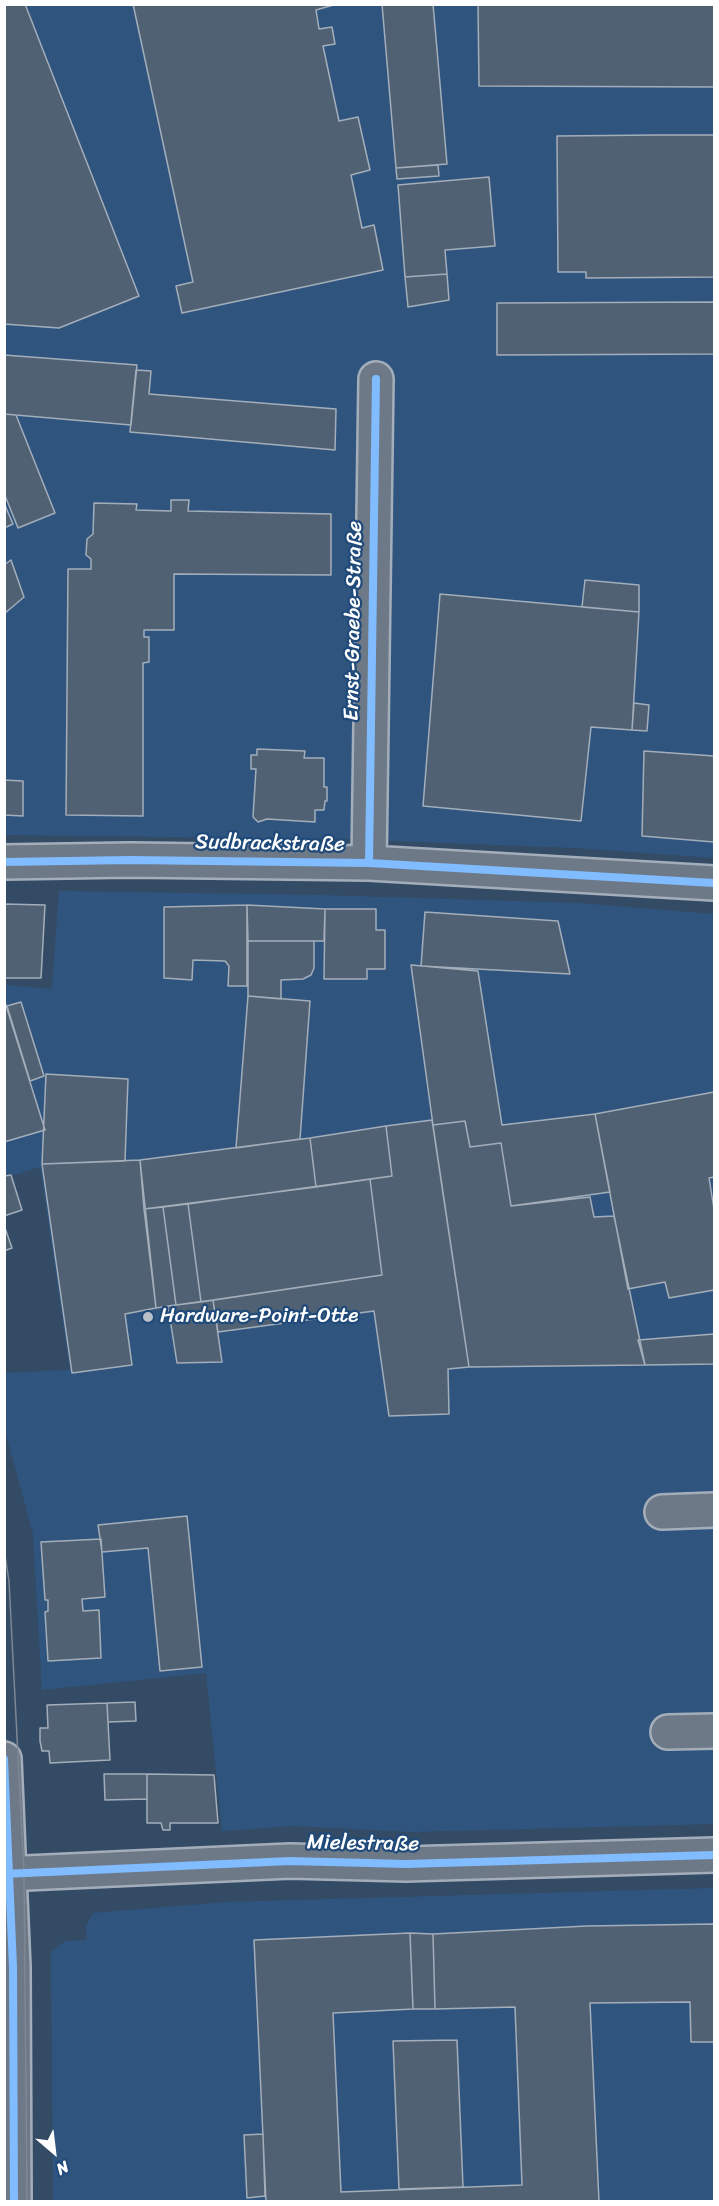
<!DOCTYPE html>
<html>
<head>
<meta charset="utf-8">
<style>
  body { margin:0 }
  #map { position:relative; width:719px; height:2206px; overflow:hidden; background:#344b65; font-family:Sriracha,sans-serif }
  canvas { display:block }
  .frame { position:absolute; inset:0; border:6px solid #fff; pointer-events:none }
  .north { position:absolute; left:24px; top:2122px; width:60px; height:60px; -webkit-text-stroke:4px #1f4a7a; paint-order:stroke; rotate:152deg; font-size:16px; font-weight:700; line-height:24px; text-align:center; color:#fff }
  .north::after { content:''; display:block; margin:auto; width:21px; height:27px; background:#fff; clip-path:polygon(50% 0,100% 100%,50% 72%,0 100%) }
</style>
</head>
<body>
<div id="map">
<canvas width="719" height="2206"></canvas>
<div class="frame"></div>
<div class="north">N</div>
</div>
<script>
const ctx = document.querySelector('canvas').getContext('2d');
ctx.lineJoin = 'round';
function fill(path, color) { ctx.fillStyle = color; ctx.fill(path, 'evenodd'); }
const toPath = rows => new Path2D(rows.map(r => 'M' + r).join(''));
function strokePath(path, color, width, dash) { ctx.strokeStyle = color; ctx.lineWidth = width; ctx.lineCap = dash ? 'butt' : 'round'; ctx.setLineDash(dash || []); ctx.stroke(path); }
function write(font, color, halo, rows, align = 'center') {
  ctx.font = font + ' Sriracha,sans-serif'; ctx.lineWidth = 4.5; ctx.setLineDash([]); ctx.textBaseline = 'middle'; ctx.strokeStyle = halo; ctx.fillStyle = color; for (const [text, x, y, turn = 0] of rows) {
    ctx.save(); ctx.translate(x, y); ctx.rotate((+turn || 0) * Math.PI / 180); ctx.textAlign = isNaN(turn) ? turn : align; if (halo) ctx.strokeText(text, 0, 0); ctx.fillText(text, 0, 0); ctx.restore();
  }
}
const built = toPath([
  [5,5,714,5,714,858,575,848,342,839,5,835],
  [59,891,320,895,578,903,714,914,714,1824,410,1832,294,1826,222,1831,206,1673,42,1690,33,1534,5,1430,4,1373,70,1370,40,1167,4,1178,5,985,52,989],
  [714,1888,714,2201,53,2201,51,1952,65,1941,87,1940,86,1927,93,1913,227,1902]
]);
const building = toPath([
  [4,4,25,4,139,296,59,328,4,324,4,4],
  [133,4,337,4,316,10,319,29,332,27,335,44,323,46,339,121,358,117,370,170,351,175,362,228,374,225,383,270,182,313,176,286,193,282,133,4],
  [382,4,433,4,447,164,396,168,382,4],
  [478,4,714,4,714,87,479,86,478,4],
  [658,135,714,135,714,277,586,278,586,272,558,272,557,136,658,135],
  [438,165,439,176,397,179,396,168,438,165],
  [489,177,495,246,445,250,447,274,405,277,398,185,489,177],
  [447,274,449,300,408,307,405,277,447,274],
  [714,302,714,354,497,355,497,303,714,302],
  [4,355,137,365,131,425,4,414,4,355],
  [136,370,151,371,149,394,336,409,335,450,130,432,136,370],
  [4,414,16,415,55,513,18,528,4,493,4,414],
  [171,500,189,500,188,511,331,514,331,575,174,574,174,630,144,630,144,637,149,637,149,662,143,663,143,816,66,815,68,569,91,569,91,559,86,555,87,539,93,534,94,503,137,504,136,510,171,511,171,500],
  [4,503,13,524,4,528,4,503],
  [11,560,24,597,4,614,4,565,11,560],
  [585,580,639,585,639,612,582,607,585,580],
  [440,594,639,612,632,730,591,727,581,821,423,806,440,594],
  [634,703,649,705,647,731,632,730,634,703],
  [257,749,305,751,304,758,324,758,324,787,327,787,327,801,325,801,324,810,315,810,315,822,267,819,258,822,253,817,256,769,251,769,251,755,257,755,257,749],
  [644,751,714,756,714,842,642,836,644,751],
  [4,780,23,781,23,816,4,815,4,780],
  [4,904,45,905,41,978,4,978,4,904],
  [247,905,325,909,324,941,248,941,247,905],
  [247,905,247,986,228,986,229,966,225,961,193,960,192,980,164,978,164,907,247,905],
  [325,909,376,909,376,930,385,930,385,969,367,969,367,979,324,979,325,909],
  [425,912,558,921,570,974,421,966,425,912],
  [248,941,314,941,314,968,311,975,303,979,281,980,281,999,248,996,248,941],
  [411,965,478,971,502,1125,595,1114,610,1192,511,1206,501,1143,470,1147,465,1121,433,1125,411,965],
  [248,996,310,1001,300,1139,236,1148,248,996],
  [4,999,45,1130,4,1142,4,999],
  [21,1002,44,1076,30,1081,7,1006,21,1002],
  [46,1074,128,1079,125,1161,42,1164,46,1074],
  [714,1092,714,1177,709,1178,714,1209,714,1290,669,1298,665,1282,628,1289,595,1114,714,1092],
  [432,1120,469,1367,448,1369,449,1414,389,1416,374,1311,218,1332,213,1300,382,1275,370,1179,392,1176,386,1126,432,1120],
  [465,1121,470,1147,501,1143,511,1206,590,1197,594,1217,614,1216,645,1365,469,1367,433,1125,465,1121],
  [386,1126,392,1176,316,1187,310,1138,386,1126],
  [310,1138,316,1187,144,1209,140,1160,310,1138],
  [140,1160,156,1308,125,1314,132,1365,72,1373,42,1164,140,1160],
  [11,1175,22,1210,4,1216,4,1176,11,1175],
  [370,1179,382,1275,201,1302,188,1204,370,1179],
  [188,1204,201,1302,176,1305,163,1207,188,1204],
  [163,1207,176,1305,156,1308,144,1209,163,1207],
  [4,1225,12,1248,4,1251,4,1225],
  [213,1300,222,1362,177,1363,168,1306,213,1300],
  [714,1334,714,1364,645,1365,638,1340,714,1334],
  [187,1516,202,1667,160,1671,148,1548,102,1552,98,1525,187,1516],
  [101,1539,105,1597,82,1599,83,1611,99,1610,101,1658,48,1661,45,1612,48,1611,48,1600,45,1600,41,1542,101,1539],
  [135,1702,136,1721,108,1722,107,1703,135,1702],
  [107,1703,110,1760,50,1763,49,1751,42,1751,40,1741,40,1728,48,1728,47,1705,107,1703],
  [104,1774,147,1774,147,1799,105,1800,104,1774],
  [147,1774,214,1775,218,1823,170,1823,170,1830,163,1830,161,1823,147,1823,147,1774],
  [714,1924,714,2042,691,2042,690,2002,590,2003,599,2202,266,2202,254,1940,410,1933,413,2009,333,2013,341,2192,522,2185,515,2007,435,2009,433,1934,587,1926,714,1924],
  [410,1933,433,1934,435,2009,413,2009,410,1933],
  [457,2040,463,2187,399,2189,393,2041,457,2040],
  [263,2134,265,2196,247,2198,244,2135,263,2134]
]);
const minor = toPath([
  [4,862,130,860,369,863,714,883],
  [369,863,376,379],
  [662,1512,714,1510],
  [668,1732,714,1731],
  [4,1759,13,1967,14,2202],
  [4,1874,290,1861,406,1864,714,1855]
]);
const tram = toPath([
  [4,1549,9,1581,24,1873,27,2202]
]);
const cycleway = toPath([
  [4,862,130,860,369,863,714,883],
  [369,863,376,379],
  [4,1759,13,1967,14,2202],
  [4,1874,290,1861,406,1864,714,1855]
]);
const markers = [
  [148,1317,6,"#b8c0c9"]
];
const streetNames = [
  ["Ernst-Graebe-Straße",354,621,-89],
  ["Sudbrackstraße",270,844,1],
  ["Mielestraße",363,1844,1]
];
const poiNames = [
  ["Hardware-Point-Otte",160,1317]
];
fill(built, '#2f557f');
fill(building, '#506174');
strokePath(building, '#a4aeba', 1.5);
strokePath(minor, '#a4aeba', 38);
strokePath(minor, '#6d7986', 33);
strokePath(tram, '#7e8895', 1.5);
strokePath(cycleway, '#80bcff', 8);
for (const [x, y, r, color] of markers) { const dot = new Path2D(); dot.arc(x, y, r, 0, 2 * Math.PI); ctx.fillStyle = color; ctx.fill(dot); strokePath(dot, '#1f4a7a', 2); }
write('21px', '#fff', '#1f4a7a', streetNames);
write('21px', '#fff', '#1f4a7a', poiNames, 'left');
</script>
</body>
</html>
